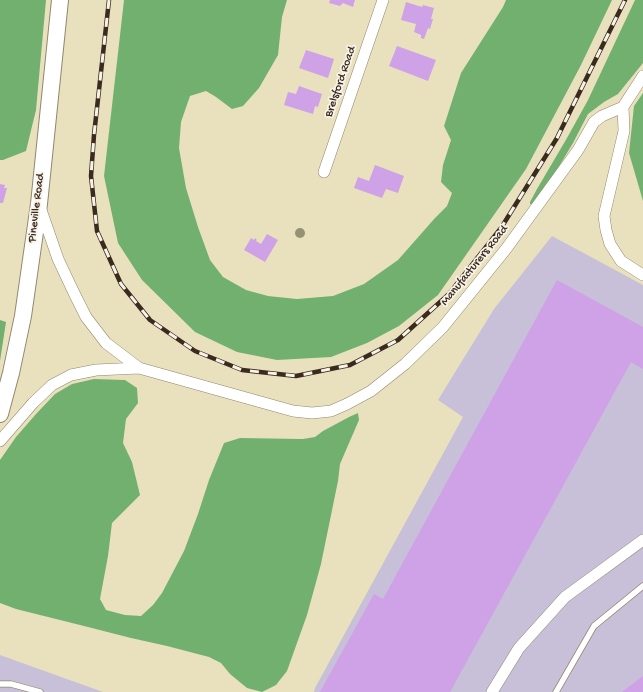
<!DOCTYPE html>
<html>
<head>
<meta charset="utf-8">
<style>
  body { margin:0 }
  canvas { display:block; background:#e9e1be }
</style>
</head>
<body>
<canvas width="643" height="692"></canvas>
<script>
const ctx = document.querySelector('canvas').getContext('2d');
ctx.lineJoin = 'round';
function fill(path, color) { ctx.fillStyle = color; ctx.fill(path, 'evenodd'); }
const toPath = rows => new Path2D(rows.map(r => 'M' + r).join(''));
function strokePath(path, color, width, dash) { ctx.strokeStyle = color; ctx.lineWidth = width; ctx.lineCap = dash ? 'butt' : 'round'; ctx.setLineDash(dash || []); ctx.stroke(path); }
function write(font, color, halo, rows, align = 'center') {
  ctx.font = font + ' "Gochi Hand",sans-serif'; ctx.lineWidth = 3.5; ctx.setLineDash([]); ctx.textBaseline = 'middle'; ctx.strokeStyle = halo; ctx.fillStyle = color; for (const [text, x, y, turn = 0] of rows) {
    ctx.save(); ctx.translate(x, y); ctx.rotate((+turn || 0) * Math.PI / 180); ctx.textAlign = isNaN(turn) ? turn : align; if (halo) ctx.strokeText(text, 0, 0); ctx.fillText(text, 0, 0); ctx.restore();
  }
}
const industrial = toPath([
  [552,236,643,285,643,692,314,692,315,688,463,417,438,400,494,309],
  [0,655,103,692,0,692]
]);
const forest = toPath([
  [0,0,46,0,36,110,26,151,3,160,0,160],
  [124,0,287,0,282,17,278,55,259,88,243,106,232,109,216,97,206,91,190,96,181,122,179,148,186,188,198,227,210,260,223,277,246,290,268,296,297,299,333,296,364,284,398,260,435,218,447,206,452,193,441,182,443,165,451,140,444,126,461,73,503,7,506,0,612,0,581,65,526,169,438,295,399,326,367,343,331,357,277,360,237,352,195,332,142,280,118,243,104,176],
  [635,0,643,0,643,63,618,94,604,102,588,114,573,143,558,168,537,199,532,204,530,204,530,202,537,189,567,138,588,100],
  [643,93,643,201,629,153,634,106],
  [0,320,6,322,0,361],
  [94,379,125,380,137,388,138,403,126,419,123,443,132,462,140,495,112,523,108,556,100,599,106,610,125,615,141,616,153,605,162,593,184,551,198,514,209,480,224,443,240,438,303,439,315,437,323,431,349,417,358,413,359,420,340,464,338,481,321,564,307,615,287,671,276,685,262,692,247,688,230,674,221,663,209,657,167,646,131,638,84,626,16,609,0,603,0,460,16,437,36,414,55,394,72,384]
]);
const building = toPath([
  [330,0,355,0,353,7,343,3,340,6,329,3],
  [406,2,422,7,423,5,434,8,431,19,433,19,430,29,428,28,424,39,421,38,421,35,414,32,416,24,401,20],
  [397,46,436,60,428,81,389,66],
  [306,50,334,59,328,78,299,68],
  [299,86,322,94,318,107,315,106,313,114,284,105,288,92,296,94],
  [375,165,404,176,398,193,386,189,382,198,354,188,358,177,369,181],
  [0,184,5,185,4,188,7,188,3,203,0,203],
  [267,234,278,240,265,262,244,250,251,238,254,240,255,238,257,240,256,241,261,244],
  [557,280,643,327,643,369,631,362,450,692,320,692,374,594,383,599],
  [643,676,643,692,622,692]
]);
const lane = toPath([
  [0,684,11,684,40,692],
  [556,692,594,626,643,586]
]);
const street = toPath([
  [623,107,624,131,604,216,606,230,610,244,621,261,643,275],
  [623,107,643,76],
  [324,172,383,0],
  [40,207,58,259,74,293,86,317,106,343,139,368],
  [0,441,33,403,52,385,71,375,96,370,139,368,293,411,312,413,331,411,347,404,371,391,405,364,443,327,506,249,578,150,594,122,602,116,623,107],
  [492,692,519,648,565,597,643,540]
]);
const secondary = toPath([
  [0,414,11,373,23,316,39,204,60,0]
]);
const rail = toPath([
  [109,0,94,135,91,176,97,231,121,284,150,320,195,351,242,370,296,376,350,365,398,340,449,294,501,228,557,138,625,0]
]);
const trees = [
  [300,233]
];
const streetNames = [
  ["Brelsford Road",341,82,-71],
  ["Pineville Road",37,208,-83],
  ["Manufacturers Road",475,266,-51]
];
fill(industrial, '#c8bfd8');
fill(forest, '#72b070');
fill(building, '#cfa1e7');
strokePath(lane, '#92866e', 7);
strokePath(street, '#92866e', 12);
strokePath(secondary, '#92866e', 18);
strokePath(lane, '#fff', 5.5);
strokePath(street, '#fff', 11);
strokePath(secondary, '#fff', 16);
strokePath(rail, '#3b2a1e', 4.5);
strokePath(rail, '#f7f3e8', 3, [9]);
ctx.fillStyle = '#959274';
for (const [x, y] of trees) { ctx.beginPath(); ctx.arc(x, y, 5, 0, 2 * Math.PI); ctx.fill(); }
write('12px', '#3b2a1e', '#f7f3e8', streetNames);
</script>
</body>
</html>
